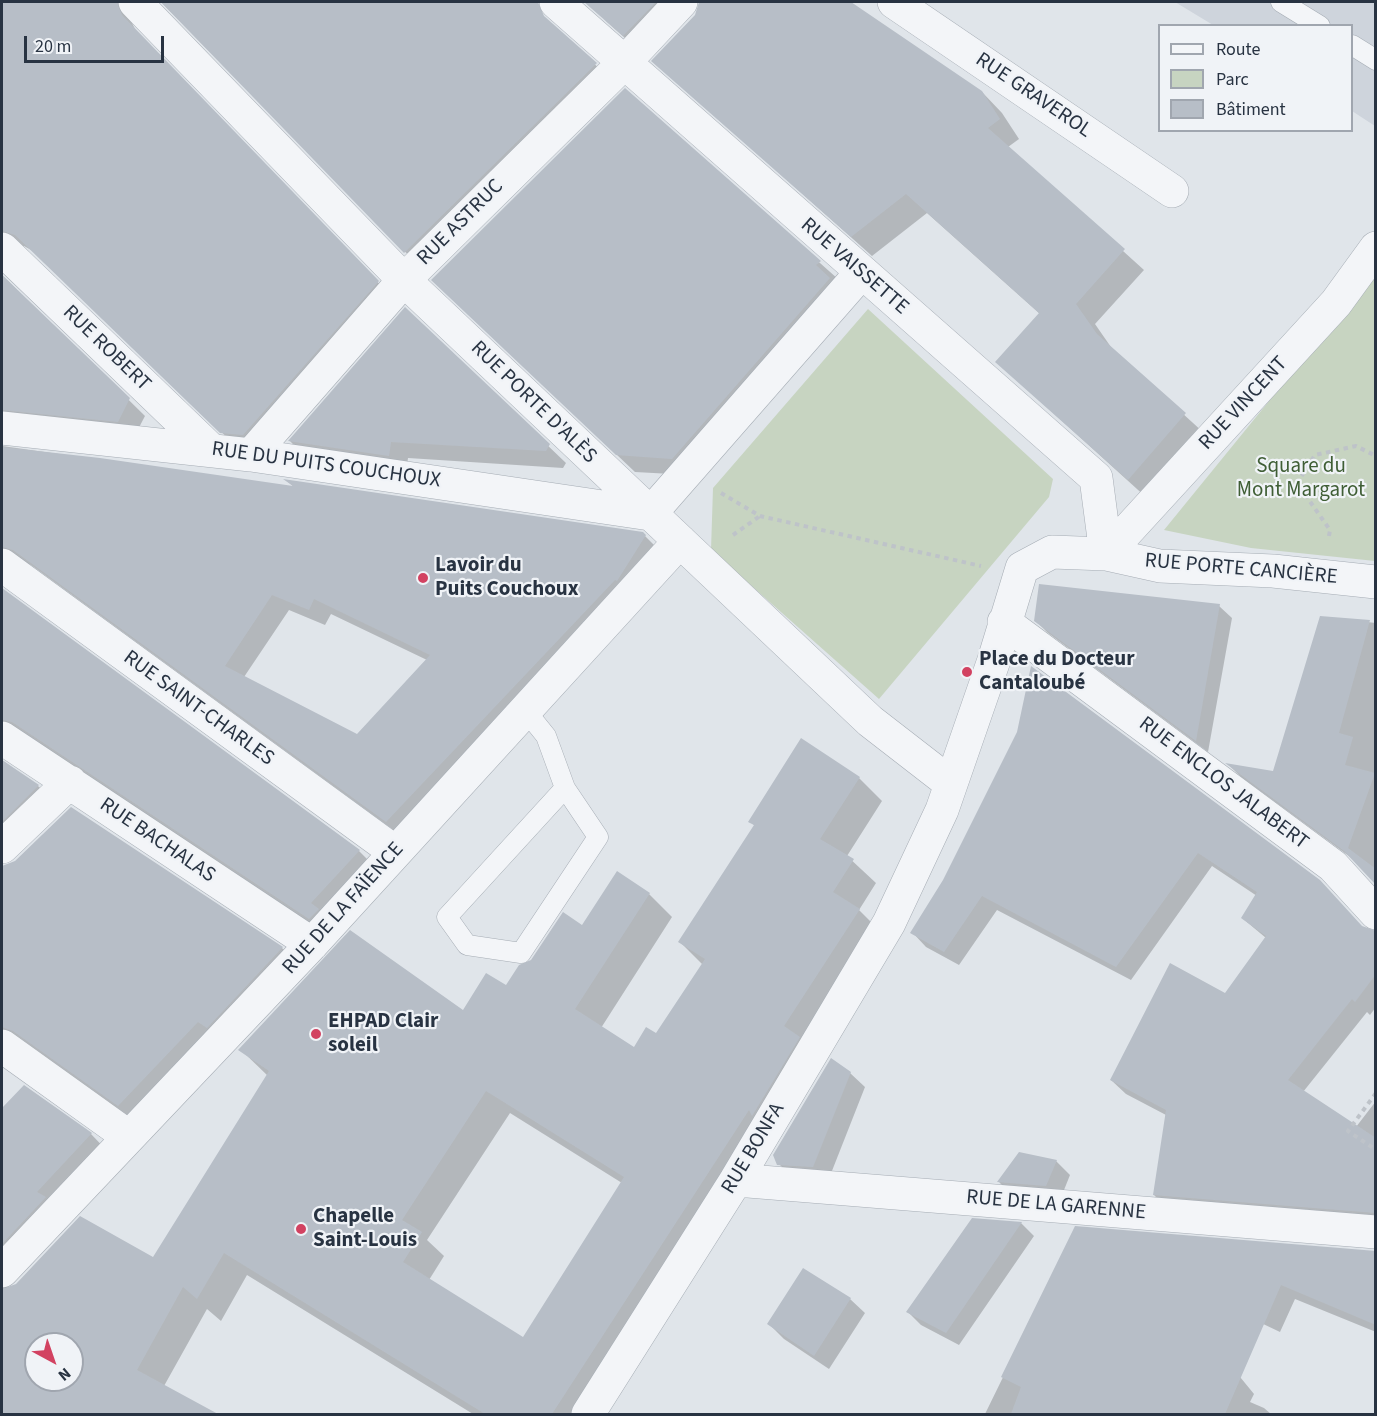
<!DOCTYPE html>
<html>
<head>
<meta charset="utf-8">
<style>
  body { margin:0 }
  #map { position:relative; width:1377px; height:1416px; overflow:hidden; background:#e0e5ea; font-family:"Source Sans 3",sans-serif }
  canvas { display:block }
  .frame { position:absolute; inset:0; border:3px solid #283342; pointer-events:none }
  .legend { position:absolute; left:1158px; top:24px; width:195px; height:108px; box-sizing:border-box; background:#f0f3f7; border:2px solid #a0a6af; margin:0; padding:8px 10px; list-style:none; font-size:18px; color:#283342 }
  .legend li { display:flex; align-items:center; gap:12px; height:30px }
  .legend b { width:30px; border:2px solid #a0a6af }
  .north { position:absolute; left:24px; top:1332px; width:60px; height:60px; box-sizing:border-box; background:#f0f3f7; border:2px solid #a0a6af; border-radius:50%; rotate:140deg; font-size:16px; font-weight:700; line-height:24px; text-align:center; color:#283342 }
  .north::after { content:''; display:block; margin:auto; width:21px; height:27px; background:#d24261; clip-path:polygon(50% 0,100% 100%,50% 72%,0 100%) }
  .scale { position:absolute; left:24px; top:36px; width:140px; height:27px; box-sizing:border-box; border:3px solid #283342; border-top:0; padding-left:8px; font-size:18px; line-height:21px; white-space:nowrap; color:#283342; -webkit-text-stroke:4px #f0f3f7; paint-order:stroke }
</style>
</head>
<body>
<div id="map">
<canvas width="1377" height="1416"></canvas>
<div class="frame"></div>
<ul class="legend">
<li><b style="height:8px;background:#f3f5f8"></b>Route</li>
<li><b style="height:16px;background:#c7d4c1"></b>Parc</li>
<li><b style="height:16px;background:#b7bec7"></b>Bâtiment</li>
</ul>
<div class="north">N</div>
<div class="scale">20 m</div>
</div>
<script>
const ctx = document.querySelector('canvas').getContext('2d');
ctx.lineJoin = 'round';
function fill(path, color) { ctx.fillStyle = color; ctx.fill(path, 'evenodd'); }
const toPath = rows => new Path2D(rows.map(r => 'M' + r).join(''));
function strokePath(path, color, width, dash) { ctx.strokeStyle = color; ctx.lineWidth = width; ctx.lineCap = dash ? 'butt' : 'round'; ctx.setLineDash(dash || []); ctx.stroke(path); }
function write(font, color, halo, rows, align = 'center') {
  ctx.font = font + ' "Source Sans 3",sans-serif'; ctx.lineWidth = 4.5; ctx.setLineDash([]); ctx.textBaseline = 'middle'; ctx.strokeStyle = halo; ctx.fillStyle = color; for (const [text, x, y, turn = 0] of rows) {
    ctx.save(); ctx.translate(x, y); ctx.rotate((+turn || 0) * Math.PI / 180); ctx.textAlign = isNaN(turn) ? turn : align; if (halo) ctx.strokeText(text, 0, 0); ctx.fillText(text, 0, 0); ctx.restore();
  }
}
const built = toPath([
  [1175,2,1375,2,1375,126,1352,111,1352,26,1213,25]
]);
const green = toPath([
  [1375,271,1375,561,1251,548,1164,530],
  [868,309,1053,479,1049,497,879,699,711,550,713,488]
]);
const shadow = toPath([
  [2,2,143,2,132,14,132,23,137,33,393,298,238,448,33,251,24,246,14,246,2,257],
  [161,2,529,2,479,57,559,32,612,80,421,268],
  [589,2,848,2,982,92,1002,113,1019,139,1008,147,1144,270,1095,324,1113,350,1204,433,1148,499,997,362,1040,314,927,213,872,256,654,61,696,15,701,3,696,3,644,55,607,22],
  [625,90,838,279,690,475,635,472,450,297],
  [2,275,145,416,134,437,2,436],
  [405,309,566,463,563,468,408,458,406,473,307,459,290,441],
  [2,446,294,487,287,481,642,533,661,552,403,837,31,565,20,562,2,573],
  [289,610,325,625,331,614,427,660,358,736,244,677],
  [2,590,359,851,375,867,326,934,2,745],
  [1219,606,1232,618,1208,752,1048,633,1035,620],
  [1321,617,1376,623,1376,883,1357,862,1241,777,1229,765,1274,772],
  [1019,733,1365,929,1376,933,1376,1007,1370,1015,1367,1012,1303,1092,1356,1127,1376,1101,1376,1226,1168,1209,1154,1195,1166,1115,1126,1094,1111,1080,1225,995,1266,938,1242,918,1257,896,1212,866,1131,980,997,910,959,965,926,947,912,932,945,881],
  [2,760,38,786,54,802,2,855],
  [859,778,882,801,847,856,876,883,859,910,882,933,589,1414,473,1414,247,1275,221,1321,207,1309,164,1386,211,1414,2,1414,2,1110,24,1087,91,1134,113,1157,11,1282,6,1292,153,1259,268,1076,240,1049,463,1012,506,987,532,961,583,927,649,894,672,917,601,1028,634,1049,657,1035,703,965,680,942,755,826,750,821],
  [510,1113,622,1183,523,1340,429,1280,444,1256,427,1240],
  [36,1344,72,1344,72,1380,36,1380],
  [72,809,282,948,298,964,135,1121,2,1031,2,867,15,862],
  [850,1073,865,1087,828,1181,793,1178,779,1164],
  [1020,1154,1056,1161,1070,1175,1060,1200,1013,1196,999,1182],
  [1021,1223,1034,1236,959,1345,921,1325,908,1312],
  [1076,1228,1376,1252,1376,1332,1295,1299,1280,1332,1154,1272,1254,1394,1250,1402,1264,1408,1271,1414,985,1414],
  [850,1299,865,1313,829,1369,784,1339,769,1324]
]);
const building = toPath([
  [2,2,117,2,122,15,379,281,243,435,220,433,15,235,2,231],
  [161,2,538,2,544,16,597,63,404,253],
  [584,2,656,2,623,36],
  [699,2,851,2,982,91,1000,119,988,128,1125,249,1076,304,1097,334,1186,413,1128,480,995,362,1039,313,906,194,851,237,651,61,695,15],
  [625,88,821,261,816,265,830,278,672,459,616,455,431,280],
  [2,275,130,398,118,422,2,410],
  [405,307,550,444,546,451,391,442,389,456,288,441],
  [2,447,100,458,293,486,283,479,643,532,646,535,617,581,615,580,386,822,13,550,2,547],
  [272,595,309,610,314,599,430,655,357,734,225,666],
  [1039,584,1220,604,1196,741,1034,621],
  [2,588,360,850,311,903,319,909,309,919,12,722,2,720],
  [1320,616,1370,620,1339,733,1353,737,1345,765,1375,773,1348,848,1376,869,1376,885,1344,851,1225,763,1273,771],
  [1031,666,1320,880,1362,926,1376,931,1376,974,1355,1002,1352,999,1288,1080,1376,1138,1376,1213,1153,1195,1166,1110,1110,1080,1170,963,1225,993,1266,936,1241,918,1257,892,1198,853,1116,967,982,896,944,952,910,933,943,880,1017,732],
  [801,738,860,777,820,839,854,859,833,892,860,909,784,1026,800,1037,752,1116,749,1110,552,1414,485,1414,224,1253,197,1299,183,1287,137,1370,218,1414,2,1414,2,1289,16,1284,80,1216,153,1257,269,1071,238,1050,350,930,463,1010,486,973,506,985,519,965,531,960,563,912,582,925,617,871,650,893,575,1009,634,1047,646,1027,656,1033,705,959,678,942,754,825,748,822],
  [486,1091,624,1177,523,1337,403,1262,422,1232,402,1220],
  [36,1344,72,1344,72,1380,36,1380],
  [2,760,39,785,2,822],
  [71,807,283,947,207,1028,198,1022,118,1106,13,1031,2,1027,2,866,15,861],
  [831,1058,851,1072,813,1167,777,1165,773,1155],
  [24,1085,92,1133,37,1192,46,1197,2,1244,2,1108],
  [1019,1152,1057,1160,1046,1186,997,1182],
  [972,1218,1022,1222,946,1333,906,1312],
  [1075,1226,1376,1251,1376,1325,1281,1285,1225,1414,1011,1414,1021,1387,1001,1377],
  [803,1268,851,1298,814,1356,767,1324]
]);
const path = toPath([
  [721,493,760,516,981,566],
  [733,535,760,516],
  [1329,536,1330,530,1297,483,1315,455,1356,446,1376,456],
  [1376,1093,1348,1131,1376,1150]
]);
const service = toPath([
  [1281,2,1320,26],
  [1352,45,1376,60],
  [525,710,546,736,565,788,598,837,521,953,467,945,447,917,565,788]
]);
const minor = toPath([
  [135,2,404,280,870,721,950,783],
  [556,2,1096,478,1106,554],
  [894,2,1172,191],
  [2,249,210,449],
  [2,428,251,455,650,514],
  [251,455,404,280,624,63,681,2],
  [650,514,861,273],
  [1106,554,1336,303,1376,248],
  [2,565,395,852],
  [1004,622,1333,866,1376,913],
  [2,738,312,944],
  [2,847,70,782],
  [2,1046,129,1137],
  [736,1180,1376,1232],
  [2,1271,312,944,680,541],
  [588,1414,736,1180,889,923,942,810,994,660,1022,568,1052,552,1106,554,1160,566,1273,571,1376,582]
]);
const markers = [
  [423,578,6,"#d24261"],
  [967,672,6,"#d24261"],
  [316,1034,6,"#d24261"],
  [301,1229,6,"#d24261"]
];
const streetNames = [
  ["RUE GRAVEROL",1033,96,34],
  ["RUE ASTRUC",461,223,-45],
  ["RUE VAISSETTE",854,267,41],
  ["RUE ROBERT",106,349,44],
  ["RUE PORTE D'ALÈS",533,403,44],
  ["RUE VINCENT",1244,404,-47],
  ["RUE DU PUITS COUCHOUX",326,466,8],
  ["RUE PORTE CANCIÈRE",1241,570,5],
  ["RUE SAINT-CHARLES",198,709,36],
  ["RUE ENCLOS JALABERT",1223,784,37],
  ["RUE BACHALAS",157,841,34],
  ["RUE DE LA FAÏENCE",344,909,-48],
  ["RUE BONFA",754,1149,-59],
  ["RUE DE LA GARENNE",1056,1206,5]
];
const parkNames = [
  ["Square du",1301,467],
  ["Mont Margarot",1301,491]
];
const poiNames = [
  ["Lavoir du",435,566],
  ["Puits Couchoux",435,590],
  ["Place du Docteur",979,660],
  ["Cantaloubé",979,684],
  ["EHPAD Clair",328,1022],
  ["soleil",328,1046],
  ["Chapelle",313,1217],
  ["Saint-Louis",313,1241]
];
fill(built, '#ced4dc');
fill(green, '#c7d4c1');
fill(shadow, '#0003');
fill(building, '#b7bec7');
strokePath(service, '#a5acb4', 21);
strokePath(minor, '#a5acb4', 34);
strokePath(path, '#bec3c9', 4, [4.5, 4.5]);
strokePath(service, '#f3f5f8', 20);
strokePath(minor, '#f3f5f8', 33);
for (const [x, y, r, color] of markers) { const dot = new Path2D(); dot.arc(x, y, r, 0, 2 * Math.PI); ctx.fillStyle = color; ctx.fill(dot); strokePath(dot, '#f0f3f7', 2); }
write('21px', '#283342', '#f0f3f7', streetNames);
write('21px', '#3f5e35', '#f0f3f7', parkNames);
write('bold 21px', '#283342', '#f0f3f7', poiNames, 'left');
</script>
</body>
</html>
